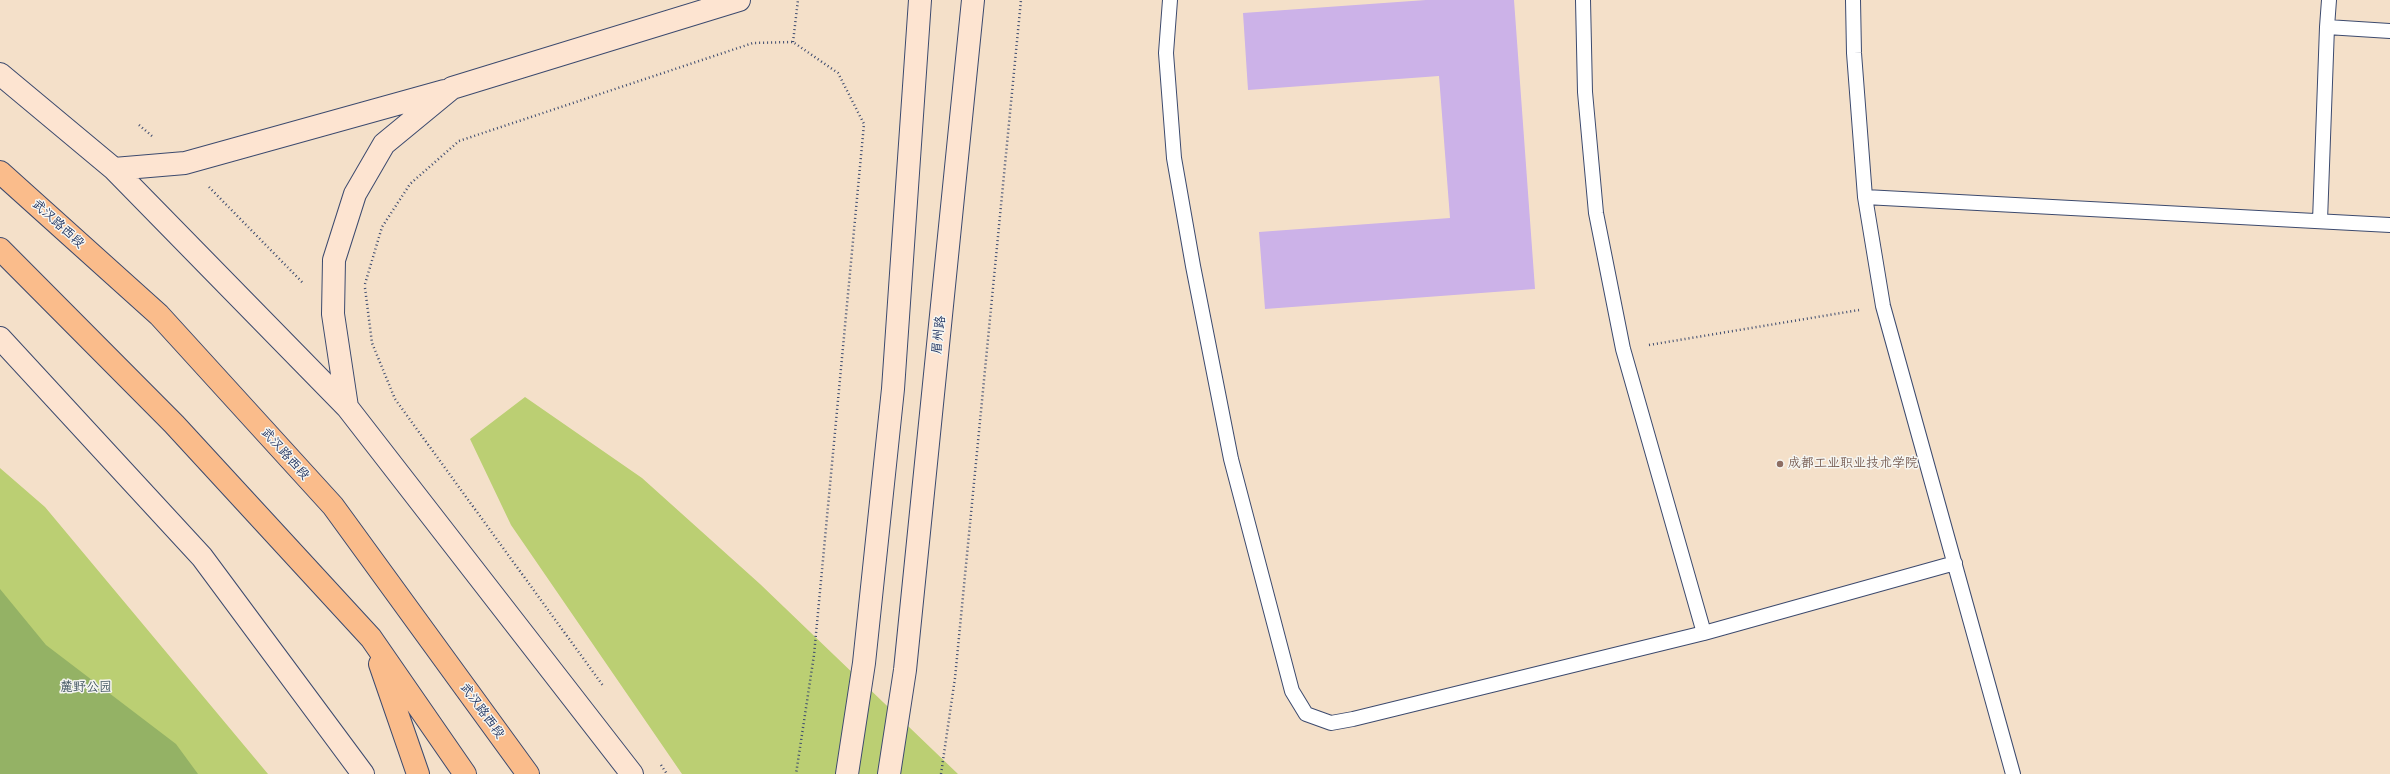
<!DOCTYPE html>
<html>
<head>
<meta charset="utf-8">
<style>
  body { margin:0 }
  canvas { display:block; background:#f4e0c9 }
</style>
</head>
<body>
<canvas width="2390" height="774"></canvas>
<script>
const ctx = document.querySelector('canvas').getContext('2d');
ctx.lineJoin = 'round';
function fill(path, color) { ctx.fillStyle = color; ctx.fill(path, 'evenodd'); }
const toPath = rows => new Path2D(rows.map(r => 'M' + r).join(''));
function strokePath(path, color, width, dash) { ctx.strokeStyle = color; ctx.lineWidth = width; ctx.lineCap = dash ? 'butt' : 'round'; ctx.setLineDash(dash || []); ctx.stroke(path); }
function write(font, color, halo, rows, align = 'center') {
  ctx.font = font + ' "Patrick Hand","LXGW WenKai TC",sans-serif'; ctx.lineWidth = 3; ctx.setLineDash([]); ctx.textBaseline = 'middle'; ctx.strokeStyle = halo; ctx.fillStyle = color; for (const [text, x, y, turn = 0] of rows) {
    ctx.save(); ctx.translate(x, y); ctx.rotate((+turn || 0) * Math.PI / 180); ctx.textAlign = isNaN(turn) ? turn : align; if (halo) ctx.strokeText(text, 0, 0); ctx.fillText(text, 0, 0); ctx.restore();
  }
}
const green = toPath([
  [525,397,642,478,760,584,958,774,682,774,511,525,470,439],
  [0,468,45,507,268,774,0,774]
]);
const forest = toPath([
  [0,589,46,645,176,744,198,774,0,774]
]);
const building = toPath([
  [1426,0,1514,0,1535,289,1265,309,1259,232,1450,218,1439,76,1248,90,1243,13]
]);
const path = toPath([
  [793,42,798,0],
  [139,125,152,136],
  [209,187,304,284],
  [365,284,382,227,410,184,459,141,753,43,793,42,838,73,864,124,814,655,796,774],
  [365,288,372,343,395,399,604,687],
  [1649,345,1859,310],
  [661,765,667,774],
  [941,774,955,678,1021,0]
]);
const lane = toPath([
  [1170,0,1166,53,1174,158,1193,266,1231,459,1292,691,1306,714,1331,723,1353,719,1704,633,1955,563],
  [1583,0,1585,92,1596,213,1623,349,1704,633],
  [1853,0,1854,53,1865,197,1883,306,2013,774],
  [2329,0,2327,27,2390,31],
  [1865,197,2390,225],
  [2320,221,2327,27]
]);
const secondary = toPath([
  [0,74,114,169,347,407,632,774],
  [114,169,185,163,444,91],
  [0,338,202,557,363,774],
  [347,407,333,314,334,260,355,194,384,144,452,88,739,0],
  [847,774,864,663,893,389,920,0],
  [889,774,905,670,973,0]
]);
const highway = toPath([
  [0,172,159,315,333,506,528,774],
  [0,249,174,424,371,638,465,774],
  [380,664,418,774]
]);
const markers = [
  [1780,464,4,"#8d6e63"]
];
const streetNames = [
  ["武汉路西段",58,224,42],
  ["眉州路",939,335,-84],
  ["武汉路西段",285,454,48],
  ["武汉路西段",482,711,54]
];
const educationNames = [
  ["成都工业职业技术学院",1788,464]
];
const parkNames = [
  ["麓野公园",86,688]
];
fill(green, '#bbcf73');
fill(forest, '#94b265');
fill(building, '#ccb2e8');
strokePath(lane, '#3c4a6e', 16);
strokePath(secondary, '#3c4a6e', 24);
strokePath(highway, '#3c4a6e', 24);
strokePath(path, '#3c4a6e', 2.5, [1, 3]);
strokePath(lane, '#fff', 14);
strokePath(secondary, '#fde4d1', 22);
strokePath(highway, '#fabc8b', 22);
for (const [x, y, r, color] of markers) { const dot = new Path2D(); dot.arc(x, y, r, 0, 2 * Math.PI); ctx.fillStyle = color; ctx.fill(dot); strokePath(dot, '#f6f6f2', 1.5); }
write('13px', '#1b2f5e', '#f6f6f2', streetNames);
write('13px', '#785e54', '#f6f6f2', educationNames, 'left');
write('13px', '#435763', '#f6f6f2', parkNames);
</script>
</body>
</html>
